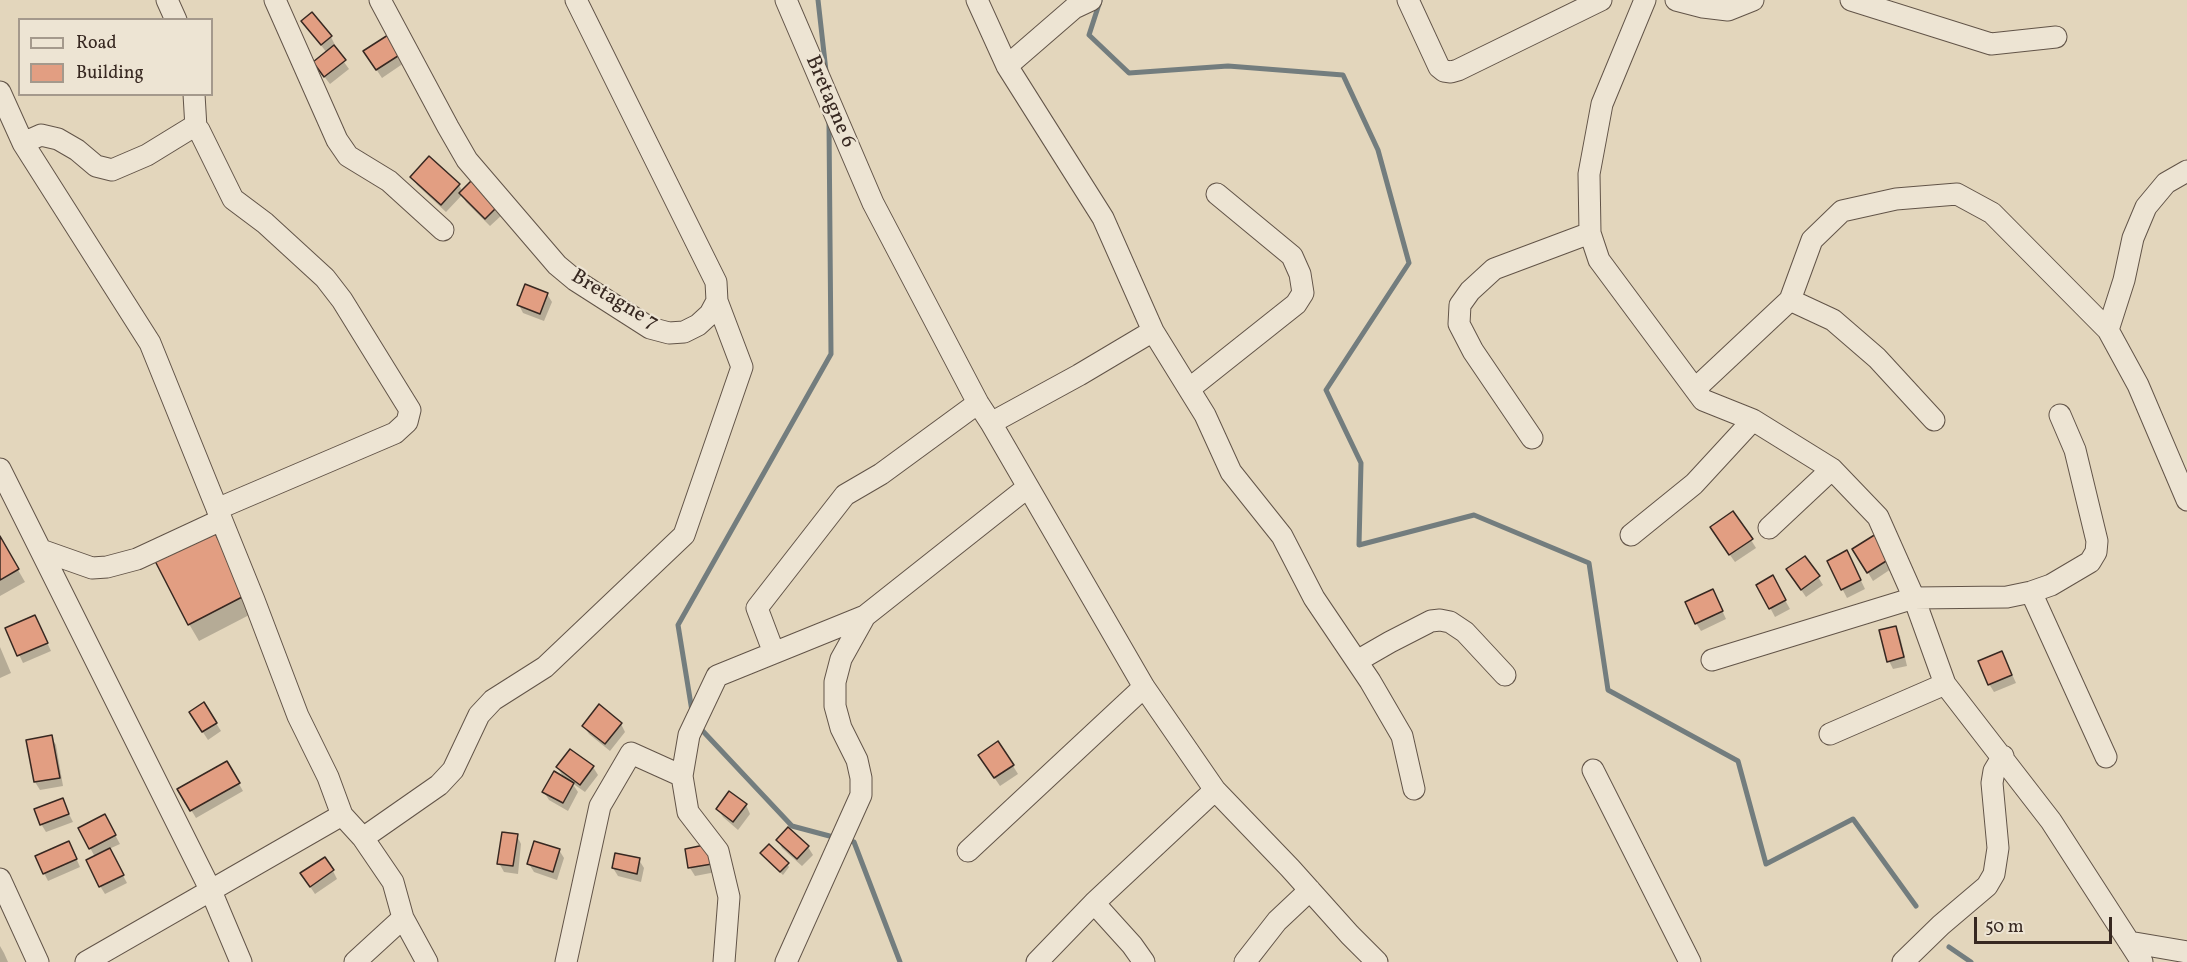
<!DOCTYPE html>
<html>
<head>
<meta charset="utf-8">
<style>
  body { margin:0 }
  #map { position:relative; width:2187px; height:962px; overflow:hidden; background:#e3d6bc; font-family:Vollkorn,serif }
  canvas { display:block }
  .legend { position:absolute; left:18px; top:18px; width:195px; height:78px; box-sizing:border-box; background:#ede4d3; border:2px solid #a4998c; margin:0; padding:8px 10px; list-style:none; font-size:18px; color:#372821 }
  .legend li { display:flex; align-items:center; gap:12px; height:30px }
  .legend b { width:30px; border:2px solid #a4998c }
  .scale { position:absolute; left:1974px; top:917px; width:138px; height:27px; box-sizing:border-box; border:3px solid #372821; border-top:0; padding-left:8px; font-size:18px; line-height:21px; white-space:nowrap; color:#372821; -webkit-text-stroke:4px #ede4d3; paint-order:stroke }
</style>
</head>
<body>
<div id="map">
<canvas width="2187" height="962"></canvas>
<ul class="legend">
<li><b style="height:8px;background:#ede4d3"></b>Road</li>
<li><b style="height:16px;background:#e29e82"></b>Building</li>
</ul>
<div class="scale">50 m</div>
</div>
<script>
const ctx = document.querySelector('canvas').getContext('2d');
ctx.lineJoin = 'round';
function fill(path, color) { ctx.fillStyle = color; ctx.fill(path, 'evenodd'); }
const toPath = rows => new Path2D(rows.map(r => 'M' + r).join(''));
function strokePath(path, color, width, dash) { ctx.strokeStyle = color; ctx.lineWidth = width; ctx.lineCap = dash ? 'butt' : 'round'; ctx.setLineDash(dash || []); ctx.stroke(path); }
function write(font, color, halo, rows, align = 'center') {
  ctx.font = font + ' Vollkorn,serif'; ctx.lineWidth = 4.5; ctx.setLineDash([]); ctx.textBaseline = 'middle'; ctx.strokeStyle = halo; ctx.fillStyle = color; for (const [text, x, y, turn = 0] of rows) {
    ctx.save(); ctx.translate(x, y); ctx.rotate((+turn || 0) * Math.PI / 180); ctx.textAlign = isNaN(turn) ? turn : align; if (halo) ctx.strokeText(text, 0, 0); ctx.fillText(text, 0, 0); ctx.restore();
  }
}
const shadow = toPath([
  [303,22,331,37,335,45,333,47,349,69,330,84,319,70,327,53],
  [399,55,404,63,382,78,370,60],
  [412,177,459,185,463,192,474,181,503,214,490,226,466,202,462,195,446,212,417,185],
  [547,294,552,302,544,321,523,313,519,305],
  [1716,536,1751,540,1756,548,1735,562],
  [1876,536,1894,567,1873,581,1854,549],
  [0,539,25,582,0,596],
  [222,548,255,612,199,641,189,624],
  [1851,560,1865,589,1847,598,1828,561],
  [1772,577,1790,609,1775,617,1758,585],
  [1818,577,1823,585,1806,597,1793,578],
  [1717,599,1726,619,1701,631,1696,623],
  [39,625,51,651,23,663,7,629],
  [1895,628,1900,636,1907,666,1893,669,1889,661],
  [0,647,11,673,0,678],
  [2002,652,2016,683,1994,692,1989,684],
  [195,720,216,723,221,731,208,740],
  [621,724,625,732,610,751,589,734,584,726],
  [51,737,56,745,63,786,40,790,35,782,28,742],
  [571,751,593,767,598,775,585,792,572,783,578,792,568,811,549,800,544,792,565,780,558,768],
  [227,763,243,791,196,818,179,790],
  [985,764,1013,766,1018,774,1000,786],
  [62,800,73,822,46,832,41,824],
  [746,805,750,814,738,830,723,817,718,809],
  [109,824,120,844,109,849,127,883,105,894,100,886,95,857,80,829],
  [517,836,521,844,518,874,504,872,499,863],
  [778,840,808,847,813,855,802,866,782,848],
  [708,846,716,872,695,876,690,868],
  [559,850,564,858,557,880,534,872,529,864],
  [73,851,80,867,48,881,44,873],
  [764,857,787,864,789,867,783,875],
  [639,860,644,868,641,882,618,876,613,868],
  [333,871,337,879,315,894,307,882],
  [0,946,4,953,8,962,0,962]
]);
const stream = toPath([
  [818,0,826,71],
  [1100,1,1089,35,1129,73,1228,66,1343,75,1378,150,1409,263,1326,390,1361,463,1359,545,1474,515,1589,563,1608,690,1738,761,1766,864,1853,819,1916,906],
  [692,711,678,625,831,354,829,123],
  [699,727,792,826,837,838],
  [846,840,854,842,900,962],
  [1949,947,1971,962]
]);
const building = toPath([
  [312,12,332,36,321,45,301,21,312,12],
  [388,35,401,54,376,70,363,51,388,35],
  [334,45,346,60,324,77,313,62,334,45],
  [429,156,460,184,441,205,410,177,429,156],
  [474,178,499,205,485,219,459,193,474,178],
  [525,284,548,293,540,314,517,305,525,284],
  [1733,511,1753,539,1729,555,1710,527,1733,511],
  [213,529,246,595,188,625,154,559,213,529],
  [1876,534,1891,558,1867,573,1852,549,1876,534],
  [0,536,19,569,0,580,0,536],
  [1847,550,1861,580,1841,590,1827,561,1847,550],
  [1805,556,1820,576,1801,590,1786,569,1805,556],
  [1773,575,1786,600,1769,609,1756,585,1773,575],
  [1713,589,1723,611,1695,624,1685,602,1713,589],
  [35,615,48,643,17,656,5,628,35,615],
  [1896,626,1904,657,1887,662,1879,630,1896,626],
  [2002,651,2012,675,1988,685,1978,661,2002,651],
  [204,702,217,723,202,732,189,712,204,702],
  [599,704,622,723,605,744,582,726,599,704],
  [52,735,60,778,34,782,26,740,52,735],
  [998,741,1014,765,994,778,978,755,998,741],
  [570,749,594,766,580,785,556,767,570,749],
  [227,761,240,783,190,811,177,789,227,761],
  [554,771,574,783,563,803,542,792,554,771],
  [729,791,747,804,733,822,716,809,729,791],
  [63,798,69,814,40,825,34,809,63,798],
  [105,814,116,835,89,849,78,828,105,814],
  [788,827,809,846,797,859,776,840,788,827],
  [502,832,518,834,513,866,497,864,502,832],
  [69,841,77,859,43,874,35,856,69,841],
  [534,841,560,849,553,872,527,864,534,841],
  [709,844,712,864,688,868,685,849,709,844],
  [769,844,789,863,780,872,760,853,769,844],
  [110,848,124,875,99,887,86,860,110,848],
  [615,853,640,858,637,874,612,868,615,853],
  [325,857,334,870,310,887,300,873,325,857]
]);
const minor = toPath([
  [167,0,176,20],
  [275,0,337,140,348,156,389,181,443,230],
  [380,0,448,127,467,160,557,265,575,280,650,328,669,333,684,332,698,325,710,314,717,301,716,282,576,0],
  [786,0,873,203,978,403,991,423],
  [977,0,1007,66,1103,218,1153,331,1205,415,1231,472,1282,536,1314,598,1370,681,1402,736,1414,789],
  [1408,0,1439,67,1444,71,1451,72,1458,70,1601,0],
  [1645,0,1602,104,1589,174,1590,233,1599,260,1703,400,1753,420,1832,469,1878,517,1914,598,1945,684,2051,821,2142,962],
  [1676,0,1703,7,1728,10,1753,0],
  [1851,0,1991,44,2056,37],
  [1007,66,1074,8,1091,0],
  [0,92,23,143,150,343,254,600,298,716,328,777,342,815,363,838,393,882,403,918,427,962],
  [194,94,196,128],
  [23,143,41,135,58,139,77,150,96,166,112,170,147,155,191,128,196,128,199,130,233,199,265,223,325,278,342,300,410,410,407,422,395,433,217,509],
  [1790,300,1833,320,1877,358,1934,420],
  [2108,330,2124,280,2133,238,2146,207,2166,183,2187,171],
  [1189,389,1296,304,1303,293,1300,274,1292,256,1217,194],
  [1695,389,1790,300,1812,240,1842,211,1896,199,1957,194,1992,213,2108,330,2138,385,2187,500],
  [1532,438,1473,351,1459,324,1460,305,1470,291,1494,269,1590,233],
  [0,469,211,891,241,962],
  [1769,528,1832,469],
  [1631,535,1694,484,1753,420],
  [41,550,92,568,107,567,137,559,221,520],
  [2031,592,2106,757],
  [774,653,757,608,845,495,881,474,978,403],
  [1712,660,1914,598,2007,597,2031,592,2051,585,2090,562,2096,552,2097,541,2075,450,2060,415],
  [1357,661,1390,642,1431,621,1440,620,1450,622,1465,632,1505,675],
  [1830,734,1945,684],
  [1593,770,1690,962],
  [1215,790,1290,868,1350,935,1377,962],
  [363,838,439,785,453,770,479,715,493,700,545,667,684,535,742,367,717,301],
  [968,851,1144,687],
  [0,879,38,962],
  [1094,903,1132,945,1144,962],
  [2129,942,2187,952],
  [86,962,342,815],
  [355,962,403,918],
  [566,962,600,806,631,753,682,776],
  [724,962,729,897,718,851,688,812,682,776,689,735,717,676,865,616,1028,487],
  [786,962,861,795,861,778,857,760,841,728,835,706,835,682,841,659,865,616],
  [1037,962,1094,903,1215,790,1144,687,991,423,1079,375,1153,331],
  [1245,962,1277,921,1310,890],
  [1903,962,1941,925,1987,886,1994,874,1998,848,1992,783,1994,771,2003,756]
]);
const streetNames = [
  ["Bretagne 6",829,102,67],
  ["Bretagne 7",614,301,31]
];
fill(shadow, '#0003');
strokePath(stream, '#737d7e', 5);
fill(building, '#e29e82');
strokePath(building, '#372821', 1.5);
strokePath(minor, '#625448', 23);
strokePath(minor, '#ede4d3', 21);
write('21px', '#372821', '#ede4d3', streetNames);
</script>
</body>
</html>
